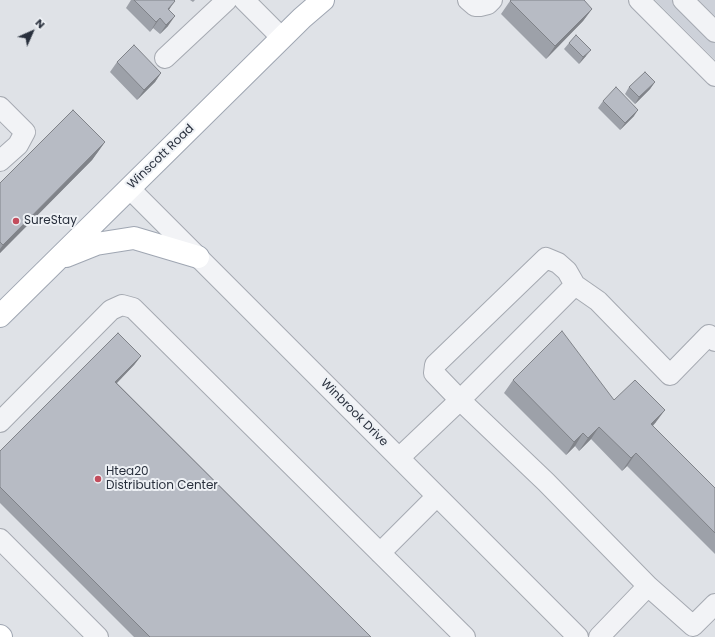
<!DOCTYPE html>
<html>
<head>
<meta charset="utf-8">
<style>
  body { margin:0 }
  #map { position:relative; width:715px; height:637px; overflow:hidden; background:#dfe2e7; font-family:Poppins,sans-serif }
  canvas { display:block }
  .north { position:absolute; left:12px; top:12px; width:40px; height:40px; -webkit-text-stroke:3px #eef1f5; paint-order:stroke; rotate:45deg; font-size:11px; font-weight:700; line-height:16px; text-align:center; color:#29303d }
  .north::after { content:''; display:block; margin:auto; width:14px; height:18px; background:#29303d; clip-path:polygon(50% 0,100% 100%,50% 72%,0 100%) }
</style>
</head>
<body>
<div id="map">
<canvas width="715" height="637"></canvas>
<div class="north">N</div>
</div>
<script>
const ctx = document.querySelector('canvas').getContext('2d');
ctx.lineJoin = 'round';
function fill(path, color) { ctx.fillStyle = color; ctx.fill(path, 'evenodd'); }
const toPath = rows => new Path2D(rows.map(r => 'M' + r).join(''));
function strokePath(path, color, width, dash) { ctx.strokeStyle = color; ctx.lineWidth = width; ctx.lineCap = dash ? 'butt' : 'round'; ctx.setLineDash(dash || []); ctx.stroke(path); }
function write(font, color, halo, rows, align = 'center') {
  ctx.font = font + ' Poppins,sans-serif'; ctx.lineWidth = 4; ctx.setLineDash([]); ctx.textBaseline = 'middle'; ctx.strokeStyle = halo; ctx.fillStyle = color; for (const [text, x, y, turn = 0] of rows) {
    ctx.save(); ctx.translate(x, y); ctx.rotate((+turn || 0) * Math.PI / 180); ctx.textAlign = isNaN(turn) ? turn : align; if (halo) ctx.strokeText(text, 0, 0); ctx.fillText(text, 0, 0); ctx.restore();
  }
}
const built = toPath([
  [655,0,715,0,715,60]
]);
const minor = toPath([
  [244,0,282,38],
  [468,0,475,6,480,6,488,4,492,0],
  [639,0,715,76],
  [683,0,715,32],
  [165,58,227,0],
  [0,107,25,132,18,145,0,161],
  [129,188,578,637],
  [0,422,111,310,122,305,133,308,465,637],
  [399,458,460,400,575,285],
  [0,539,98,637],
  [380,553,437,496],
  [648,586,693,626,715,604],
  [599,637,648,586,546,482,460,400,434,373,435,365,546,258,558,263,567,271,575,285,598,301,670,375,709,335,715,341]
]);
const major = toPath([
  [66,256,96,244,134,238,198,257],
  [0,316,302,18,323,0],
  [0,636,1,637]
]);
const wall = toPath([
  [131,0,174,0,169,10,168,26,160,34,153,28,150,32,126,8],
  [190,0,195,0,193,2],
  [510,1,592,9,583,21,546,59,501,14],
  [569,43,586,56,579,64,564,49],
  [117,62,161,73,155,82,137,100,110,72],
  [655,82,650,89,635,104,625,94,629,87],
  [603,101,634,116,620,130,598,108],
  [105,142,92,160,0,253,0,183],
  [141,356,134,365,117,383,371,637,134,637,0,503,0,451],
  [513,380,614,400,656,422,653,426,715,488,715,554,627,466,622,471,591,439,579,451,575,446,566,455,504,393]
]);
const shadedWall = toPath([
  [175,1,168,11,168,9],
  [592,9,583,21,546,59,555,46],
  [175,16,168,26,160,34,166,25],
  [160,18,153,28,150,32,156,22],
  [591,50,586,56,579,64,583,57],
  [161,73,155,82,137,100,144,90],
  [655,82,650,89,635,104,639,97],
  [638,110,634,116,620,130,625,123],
  [105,142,92,160,0,253,0,249,3,245],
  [141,356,134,365,109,391,115,382],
  [665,410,656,422,642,436,651,424],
  [599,427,591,439,579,451,588,438],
  [583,433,575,446,566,455,574,442],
  [636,453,627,466,622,471,631,458]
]);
const building = toPath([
  [134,0,174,0,175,1,168,9,175,16,166,25,160,18,156,22,134,0],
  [511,0,584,0,592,9,555,46,510,1,511,0],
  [576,35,591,50,583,57,569,43,576,35],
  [134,45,161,73,144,90,117,62,134,45],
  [645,72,655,82,639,97,629,87,645,72],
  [616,87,638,110,625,123,603,101,616,87],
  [73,110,105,142,3,245,0,242,0,183,73,110],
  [562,331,614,400,635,380,665,410,651,424,715,488,715,533,636,453,631,458,599,427,588,438,583,433,574,442,513,380,562,331],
  [118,333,141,356,115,382,371,637,150,637,0,487,0,451,118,333]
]);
const markers = [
  [16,221,4,"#c34d5d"],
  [98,479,4,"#c34d5d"]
];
const streetNames = [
  ["Winscott Road",161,157,-44],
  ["Winbrook Drive",354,413,45]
];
const poiNames = [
  ["SureStay",24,221],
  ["Htea20",106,472],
  ["Distribution Center",106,486]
];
fill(built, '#cdd1d9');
strokePath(minor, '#a5a9b1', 22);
strokePath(major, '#9fa6b2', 24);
strokePath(minor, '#f2f3f6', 20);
strokePath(major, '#fff', 22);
fill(wall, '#9da1a9');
fill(shadedWall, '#808389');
fill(building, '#b7bbc4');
strokePath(building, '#808389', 1);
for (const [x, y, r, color] of markers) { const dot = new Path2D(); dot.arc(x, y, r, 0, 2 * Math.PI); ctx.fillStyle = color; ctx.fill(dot); strokePath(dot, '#eef1f5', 1.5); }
write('12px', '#29303d', '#eef1f5', streetNames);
write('12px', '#29303d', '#eef1f5', poiNames, 'left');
</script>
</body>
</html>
